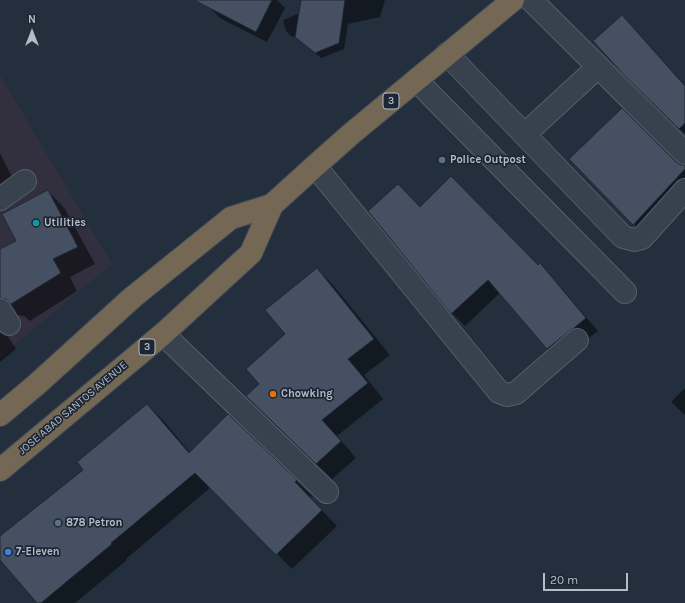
<!DOCTYPE html>
<html>
<head>
<meta charset="utf-8">
<style>
  body { margin:0 }
  #map { position:relative; width:685px; height:603px; overflow:hidden; background:#242f3e; font-family:Karla,sans-serif }
  canvas { display:block }
  .north { position:absolute; left:12px; top:12px; width:40px; height:40px; -webkit-text-stroke:3px #1d2633; paint-order:stroke; rotate:0deg; font-size:11px; font-weight:700; line-height:16px; text-align:center; color:#b4bcc9 }
  .north::after { content:''; display:block; margin:auto; width:14px; height:18px; background:#b4bcc9; clip-path:polygon(50% 0,100% 100%,50% 72%,0 100%) }
  .scale { position:absolute; left:543px; top:573px; width:85px; height:18px; box-sizing:border-box; border:2px solid #b4bcc9; border-top:0; padding-left:5px; font-size:12px; line-height:14px; white-space:nowrap; color:#b4bcc9; -webkit-text-stroke:3px #1d2633; paint-order:stroke }
</style>
</head>
<body>
<div id="map">
<canvas width="685" height="603"></canvas>
<div class="north">N</div>
<div class="scale">20 m</div>
</div>
<script>
const ctx = document.querySelector('canvas').getContext('2d');
ctx.lineJoin = 'round';
function fill(path, color) { ctx.fillStyle = color; ctx.fill(path, 'evenodd'); }
const toPath = rows => new Path2D(rows.map(r => 'M' + r).join(''));
function strokePath(path, color, width, dash) { ctx.strokeStyle = color; ctx.lineWidth = width; ctx.lineCap = dash ? 'butt' : 'round'; ctx.setLineDash(dash || []); ctx.stroke(path); }
function write(font, color, halo, rows, align = 'center') {
  ctx.font = font + ' Karla,sans-serif'; ctx.lineWidth = 3.5; ctx.setLineDash([]); ctx.textBaseline = 'middle'; ctx.strokeStyle = halo; ctx.fillStyle = color; for (const [text, x, y, turn = 0] of rows) {
    ctx.save(); ctx.translate(x, y); ctx.rotate((+turn || 0) * Math.PI / 180); ctx.textAlign = isNaN(turn) ? turn : align; if (halo) ctx.strokeText(text, 0, 0); ctx.fillText(text, 0, 0); ctx.restore();
  }
}
const medical = toPath([
  [0,75,112,264,0,357]
]);
const shadow = toPath([
  [212,0,277,0,285,8,267,42,220,18,209,7],
  [330,0,385,0,380,17,348,24,344,49,321,58,302,42,296,36,292,37,286,31,283,20,330,1],
  [637,33,685,85,685,134,624,73],
  [0,153,21,195,0,206],
  [571,159,676,163,682,166,685,166,685,202,650,240],
  [48,191,65,209,95,264,70,277,77,291,30,321,24,316,17,315,11,317,5,329,7,335,16,349,0,362,0,251,17,241],
  [420,208,538,266,540,264,552,277,598,331,561,361,548,349,500,293,465,326,452,313,369,212],
  [317,269,333,285,390,355,364,375,383,399,337,436,356,458,332,479,263,412,261,384,287,334],
  [685,388,685,415,671,402],
  [147,405,163,420,190,453,228,415,312,496,310,498,337,526,292,569,211,487,126,559,127,560,75,603,38,603,0,559,0,537,85,470]
]);
const building = toPath([
  [194,0,272,0,256,32,194,0],
  [301,0,345,0,339,43,315,53,295,37,301,0],
  [622,15,685,86,685,123,679,129,623,74,593,41,622,15],
  [622,108,676,162,681,165,685,165,685,169,633,225,569,159,622,108],
  [451,176,538,265,540,263,586,318,574,328,569,331,547,349,488,280,451,314,368,211,398,184,420,207,451,176],
  [48,190,78,247,53,259,61,273,11,304,6,299,0,298,0,249,16,241,2,214,48,190],
  [317,268,374,339,348,359,368,383,322,420,341,441,316,464,246,396,259,384,246,369,285,334,265,310,317,268],
  [147,404,189,453,228,414,297,480,295,482,322,510,276,555,195,473,111,543,112,544,41,603,37,603,0,560,0,536,83,470,77,462,147,404]
]);
const minor = toPath([
  [531,0,685,153],
  [447,54,623,237,634,240,642,238,685,190],
  [416,80,625,292],
  [525,134,598,67],
  [315,166,499,392,507,395,516,393,577,340],
  [0,199,25,181],
  [0,310,9,324],
  [163,334,327,492]
]);
const highway = toPath([
  [0,415,36,385,133,297,231,218,272,205],
  [0,470,163,334,251,253,272,205,315,166,351,134,513,0]
]);
const markers = [
  [442,160,4,"#5c6f8a"],
  [36,223,4,"#0f9aa8"],
  [273,394,4,"#e8710a"],
  [58,523,4,"#5c6f8a"],
  [8,552,4,"#3f7fe0"]
];
const shields = [
  [391,101,16],
  [147,347,16]
];
const shieldNames = [
  ["3",391,101],
  ["3",147,347]
];
const poiNames = [
  ["Police Outpost",450,160],
  ["Utilities",44,223],
  ["Chowking",281,394],
  ["878 Petron",66,523],
  ["7-Eleven",16,552]
];
const streetNames = [
  ["JOSE ABAD SANTOS AVENUE",73,408,-40]
];
fill(medical, '#32303f');
fill(shadow, '#0007');
fill(building, '#455162');
strokePath(building, '#1f2835', 1);
strokePath(minor, '#565f6c', 24);
strokePath(highway, '#434c59', 24);
strokePath(minor, '#38414e', 22);
strokePath(highway, '#746855', 22);
for (const [x, y, r, color] of markers) { const dot = new Path2D(); dot.arc(x, y, r, 0, 2 * Math.PI); ctx.fillStyle = color; ctx.fill(dot); strokePath(dot, '#1d2633', 1.5); }
for (const [x, y, w] of shields) { const box = new Path2D(); box.roundRect(x - w / 2, y - 8, w, 16, 3); ctx.fillStyle = '#1d2633'; ctx.fill(box); strokePath(box, '#b4bcc9', 1); }
write('bold 10px', '#b4bcc9', null, shieldNames);
write('bold 11px', '#b4bcc9', '#1d2633', poiNames, 'left');
write('11px', '#b4bcc9', '#1d2633', streetNames);
</script>
</body>
</html>
